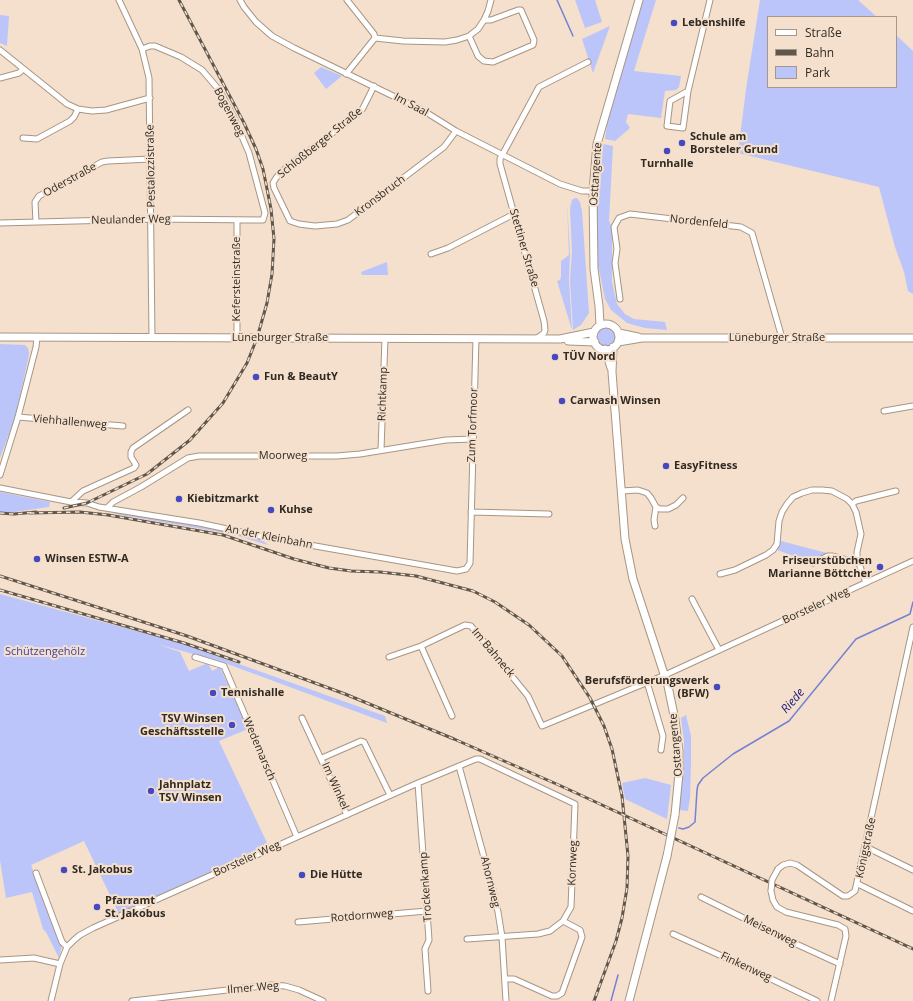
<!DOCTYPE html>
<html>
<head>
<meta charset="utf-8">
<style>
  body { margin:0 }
  #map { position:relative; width:913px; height:1001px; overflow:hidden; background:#f4e0cd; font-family:"Open Sans",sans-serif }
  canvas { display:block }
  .legend { position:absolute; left:767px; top:16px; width:130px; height:72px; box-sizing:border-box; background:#f4e0cd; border:1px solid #a69789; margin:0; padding:5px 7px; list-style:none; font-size:12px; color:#312a22 }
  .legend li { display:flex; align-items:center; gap:8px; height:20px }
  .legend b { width:20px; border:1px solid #a69789 }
</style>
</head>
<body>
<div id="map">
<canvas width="913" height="1001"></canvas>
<ul class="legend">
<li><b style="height:5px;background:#fff"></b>Straße</li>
<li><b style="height:5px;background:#60564b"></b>Bahn</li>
<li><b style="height:11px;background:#bbc5f9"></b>Park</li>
</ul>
</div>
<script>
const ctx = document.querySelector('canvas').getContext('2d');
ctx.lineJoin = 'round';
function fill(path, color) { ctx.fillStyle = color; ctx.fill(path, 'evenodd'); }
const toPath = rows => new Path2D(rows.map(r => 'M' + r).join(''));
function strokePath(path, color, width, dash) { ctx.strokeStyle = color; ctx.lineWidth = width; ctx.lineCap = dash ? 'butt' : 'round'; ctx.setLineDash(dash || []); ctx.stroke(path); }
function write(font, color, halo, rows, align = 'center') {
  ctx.font = font + ' "Open Sans",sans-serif'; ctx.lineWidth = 4; ctx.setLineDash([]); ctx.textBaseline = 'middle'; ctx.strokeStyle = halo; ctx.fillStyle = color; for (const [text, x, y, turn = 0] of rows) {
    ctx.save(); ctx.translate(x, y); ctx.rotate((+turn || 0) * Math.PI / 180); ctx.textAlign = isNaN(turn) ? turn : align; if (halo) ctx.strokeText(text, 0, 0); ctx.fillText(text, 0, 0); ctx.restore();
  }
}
const green = toPath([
  [575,0,595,0,602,22,585,28],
  [643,0,656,0,634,71,681,76,679,87,676,90,665,91,661,118,628,114,626,122,630,128,615,141,605,139,609,112,620,69],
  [760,0,858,0,877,17,768,17,768,87,896,87,896,35,913,51,913,294,908,291,904,272,895,247,879,187,738,153,746,89],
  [0,15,9,16,7,46,0,43],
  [610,26,593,73,582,39],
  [321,67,342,76,326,89,314,73],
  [603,144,613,146,609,221,612,227,612,282,617,304,625,314,634,319,665,322,667,330,645,328,627,323,611,310,605,299,598,265,596,226,597,182],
  [575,198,577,198,580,202,582,211,589,313,581,325,573,330,570,281,572,251,570,208,572,200],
  [567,203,570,252,569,281,572,330,557,281,560,280,561,277,561,261,569,255],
  [387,262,388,275,362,275,361,272],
  '597 337a10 10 0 1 1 20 0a10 10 0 1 1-20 0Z',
  [0,344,25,345,28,348,29,353,28,360,15,418,0,458],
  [0,492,50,502,49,507,14,512,0,512],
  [117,512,236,533,260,538,268,545,238,536,215,531,115,514],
  [781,541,827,553,825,557,813,563,777,550],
  [0,594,180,643,385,716,387,723,222,662,157,644,180,652,189,671,208,663,212,671,220,667,248,729,219,741,269,847,119,914,84,841,31,865,62,944,59,958,46,932,43,929,32,892,6,898,0,860],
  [686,715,691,736,691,762,690,798,688,811,679,810,684,762,684,741,681,718],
  [645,778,671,785,667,819,625,799,622,783]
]);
const stream = toPath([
  [557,0,573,36],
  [679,828,683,829,689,827,695,822,697,790,698,785,703,778,733,754,789,721,856,639,910,614,913,602],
  [611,1001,618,975]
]);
const minor = toPath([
  [119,0,142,49,149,78,152,338],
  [240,0,244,7,256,22,272,36,294,48,424,111,456,131,560,184,582,191,593,191],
  [347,0,374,34,375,38],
  [469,36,478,56,484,61,493,62,533,45,534,40,521,10,518,10,491,20,484,20],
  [0,50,51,91,67,104,78,109,92,111,106,110,150,98],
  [346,74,375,38,403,41,445,42,457,40,469,36,478,29,484,20,488,11,491,0],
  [0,78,19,73,23,69],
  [374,86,363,108,360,112,281,172,276,178,273,183,274,188,290,221,299,224,315,226,337,224,348,220,444,147,456,131],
  [688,91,670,101,667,126,683,128,688,91,710,0],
  [23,138,37,139,70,121,74,117,78,109],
  [36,222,35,202,39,196,102,162,108,161,151,159],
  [0,223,151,219,263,220,265,213,249,153,235,120,220,91,202,70,181,57,155,46,150,46,142,49],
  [431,254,448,248,514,214],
  [620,299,615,263,617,249,614,227,619,218,630,214,741,227,752,233,782,338],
  [237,338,237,221],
  [536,339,544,333,545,330,544,321,500,164,500,159,539,87,588,62],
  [884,411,913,406],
  [18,417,123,426],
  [381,450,385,338],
  [0,475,18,417,36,347,37,337],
  [0,488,71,502,87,503,99,507,199,523,270,538,457,571,466,569,470,563,476,338],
  [621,491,638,490,647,493,651,498,656,507,654,520,655,526],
  [71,502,83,491,134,468,136,465,131,457,131,452,133,448,188,410],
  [852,504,856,501,896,491],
  [656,507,660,509,668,509,676,505,683,498],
  [107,508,113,502,141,487,188,458,199,456,337,456,360,454,446,440,473,439],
  [471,512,549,514],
  [813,563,828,556,833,556,858,563],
  [720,574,735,570,766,555,773,550,777,544,779,521,782,512,787,504,793,497,802,493,812,490,822,490,832,491,847,499,852,504,856,512,861,534,857,552,857,558,866,583],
  [692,599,719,650],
  [421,646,452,716],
  [195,657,224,666,297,837],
  [389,657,421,646,465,625,471,626,528,696,542,726,665,675,913,561],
  [647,682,663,736,661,750],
  [302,718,347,815],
  [322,758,361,741,364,742,390,795],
  [459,766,493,890,498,912,502,937,506,1001],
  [418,783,429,940,425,949,428,991],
  [866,847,913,870],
  [778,869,783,865,790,863,797,865,843,896,848,896,855,891,913,627],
  [36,873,62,942,67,947],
  [858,884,913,911],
  [771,891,773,900,777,907,786,912,838,925,845,929,846,936,831,1001],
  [701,897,794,943,840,964],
  [298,922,427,911],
  [673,934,746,967,817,1001],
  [0,960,34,958,60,964],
  [505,979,514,979,552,996,557,996,562,993,582,937,580,930,563,921],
  [51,1001,60,964,67,947,74,940,80,935,93,928,418,783,476,759,480,759,575,804,571,907,563,921,550,931,538,934,467,939],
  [132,1001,271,985,285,986,299,990,323,1001]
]);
const major = toPath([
  '593 337a13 13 0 1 1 26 0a13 13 0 1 1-26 0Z',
  [600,325,599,306,594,269,593,191,597,144,639,0],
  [619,333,638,337],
  [0,337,560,339,594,332],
  [568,341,595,342],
  [618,342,642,338,913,338],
  [613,347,612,372,625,539,633,579,668,686,675,720,679,751,679,773,675,815],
  [605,349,611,368],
  [629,1001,667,856]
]);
const rail = toPath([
  [64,508,87,503,147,474,190,440,223,403,247,363,257,338,267,303,272,274,274,239,271,209,263,169,256,149,244,123,179,0],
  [0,513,14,514,36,512],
  [30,513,80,512,108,515,223,535,294,559,329,568,351,571,380,572,416,576,473,591,495,602,529,625,562,656,590,698,604,726,612,749,622,796,628,856,627,888,622,918,616,941,594,1001],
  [0,576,187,636,345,694,454,739,561,786,913,949],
  [0,590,184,643,239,662]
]);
const minorBridge = toPath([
  [771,891,772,880,778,869]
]);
const majorBridge = toPath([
  [667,856,675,815]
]);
const markers = [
  [674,23,4,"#4649be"],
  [682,143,4,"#4649be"],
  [667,151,4,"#4649be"],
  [555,357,4,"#4649be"],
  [256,377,4,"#4649be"],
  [562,401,4,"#4649be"],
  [666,466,4,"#4649be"],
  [179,499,4,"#4649be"],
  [271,510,4,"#4649be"],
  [37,559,4,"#4649be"],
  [880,567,4,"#4649be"],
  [717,687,4,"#4649be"],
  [213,693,4,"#4649be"],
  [232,725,4,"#4649be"],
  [151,791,4,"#4649be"],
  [64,870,4,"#4649be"],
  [302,875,4,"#4649be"],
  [97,907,4,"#4649be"]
];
const poiNames = [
  ["Lebenshilfe",682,23],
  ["Schule am",690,137],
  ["Borsteler Grund",690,150],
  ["Turnhalle",667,164,"center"],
  ["TÜV Nord",563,357],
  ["Fun & BeautY",264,377],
  ["Carwash Winsen",570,401],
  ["EasyFitness",674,466],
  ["Kiebitzmarkt",187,499],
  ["Kuhse",279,510],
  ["Winsen ESTW-A",45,559],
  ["Friseurstübchen",872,561,"right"],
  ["Marianne Böttcher",872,574,"right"],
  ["Berufsförderungswerk",709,681,"right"],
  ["(BFW)",709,694,"right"],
  ["Tennishalle",221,693],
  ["TSV Winsen",224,719,"right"],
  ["Geschäftsstelle",224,732,"right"],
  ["Jahnplatz",159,785],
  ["TSV Winsen",159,798],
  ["St. Jakobus",72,870],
  ["Die Hütte",310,875],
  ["Pfarramt",105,901],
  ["St. Jakobus",105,914]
];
const streetNames = [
  ["Im Saal",411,105,28],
  ["Bogenweg",229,112,62],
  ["Schloßberger Straße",320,143,-39],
  ["Pestalozzistraße",151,166,-91],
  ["Osttangente",596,174,-86],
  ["Oderstraße",70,180,-29],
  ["Kronsbruch",380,196,-37],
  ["Neulander Weg",131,220,-1],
  ["Nordenfeld",699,222,6],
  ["Stettiner Straße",524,248,74],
  ["Kefersteinstraße",237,279,-90],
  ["Lüneburger Straße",280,338],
  ["Lüneburger Straße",777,338],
  ["Richtkamp",383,394,-88],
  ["Viehhallenweg",70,422,5],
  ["Zum Torfmoor",473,425,-88],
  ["Moorweg",283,456],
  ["An der Kleinbahn",269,537,11],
  ["Borsteler Weg",816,606,-25],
  ["Im Bahneck",493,653,50],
  ["Osttangente",676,745,-95],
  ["Wedemarsch",259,749,67],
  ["Im Winkel",335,786,66],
  ["Königstraße",866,848,-78],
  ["Borsteler Weg",247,859,-24],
  ["Kornweg",573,863,-88],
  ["Ahornweg",490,882,76],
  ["Trockenkamp",426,887,-94],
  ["Rotdornweg",362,916,-5],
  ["Meisenweg",770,931,26],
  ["Finkenweg",746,967,25],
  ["Ilmer Weg",253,988,-5]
];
const parkNames = [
  ["Schützengehölz",45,652]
];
const waterNames = [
  ["Riede",793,701,-49]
];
fill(green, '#bbc5f9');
strokePath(stream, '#7581d3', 1.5);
strokePath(minor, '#a89583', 7);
strokePath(major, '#a89583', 9);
strokePath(minor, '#fff', 5);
strokePath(major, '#fff', 7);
strokePath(rail, '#60564b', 3);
strokePath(rail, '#f4e0cd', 1.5, [4.5]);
strokePath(minorBridge, '#a89583', 7, []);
strokePath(majorBridge, '#a89583', 9, []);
strokePath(minorBridge, '#fff', 5);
strokePath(majorBridge, '#fff', 7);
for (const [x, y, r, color] of markers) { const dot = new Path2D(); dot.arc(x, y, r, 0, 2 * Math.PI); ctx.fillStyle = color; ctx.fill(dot); strokePath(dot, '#f4e0cd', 1.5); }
write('bold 11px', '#312a22', '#f4e0cd', poiNames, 'left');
write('11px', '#312a22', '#f4e0cd', streetNames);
write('11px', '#3c40a1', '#f4e0cd', parkNames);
write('italic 12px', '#221b7b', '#f4e0cd', waterNames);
</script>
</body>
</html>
